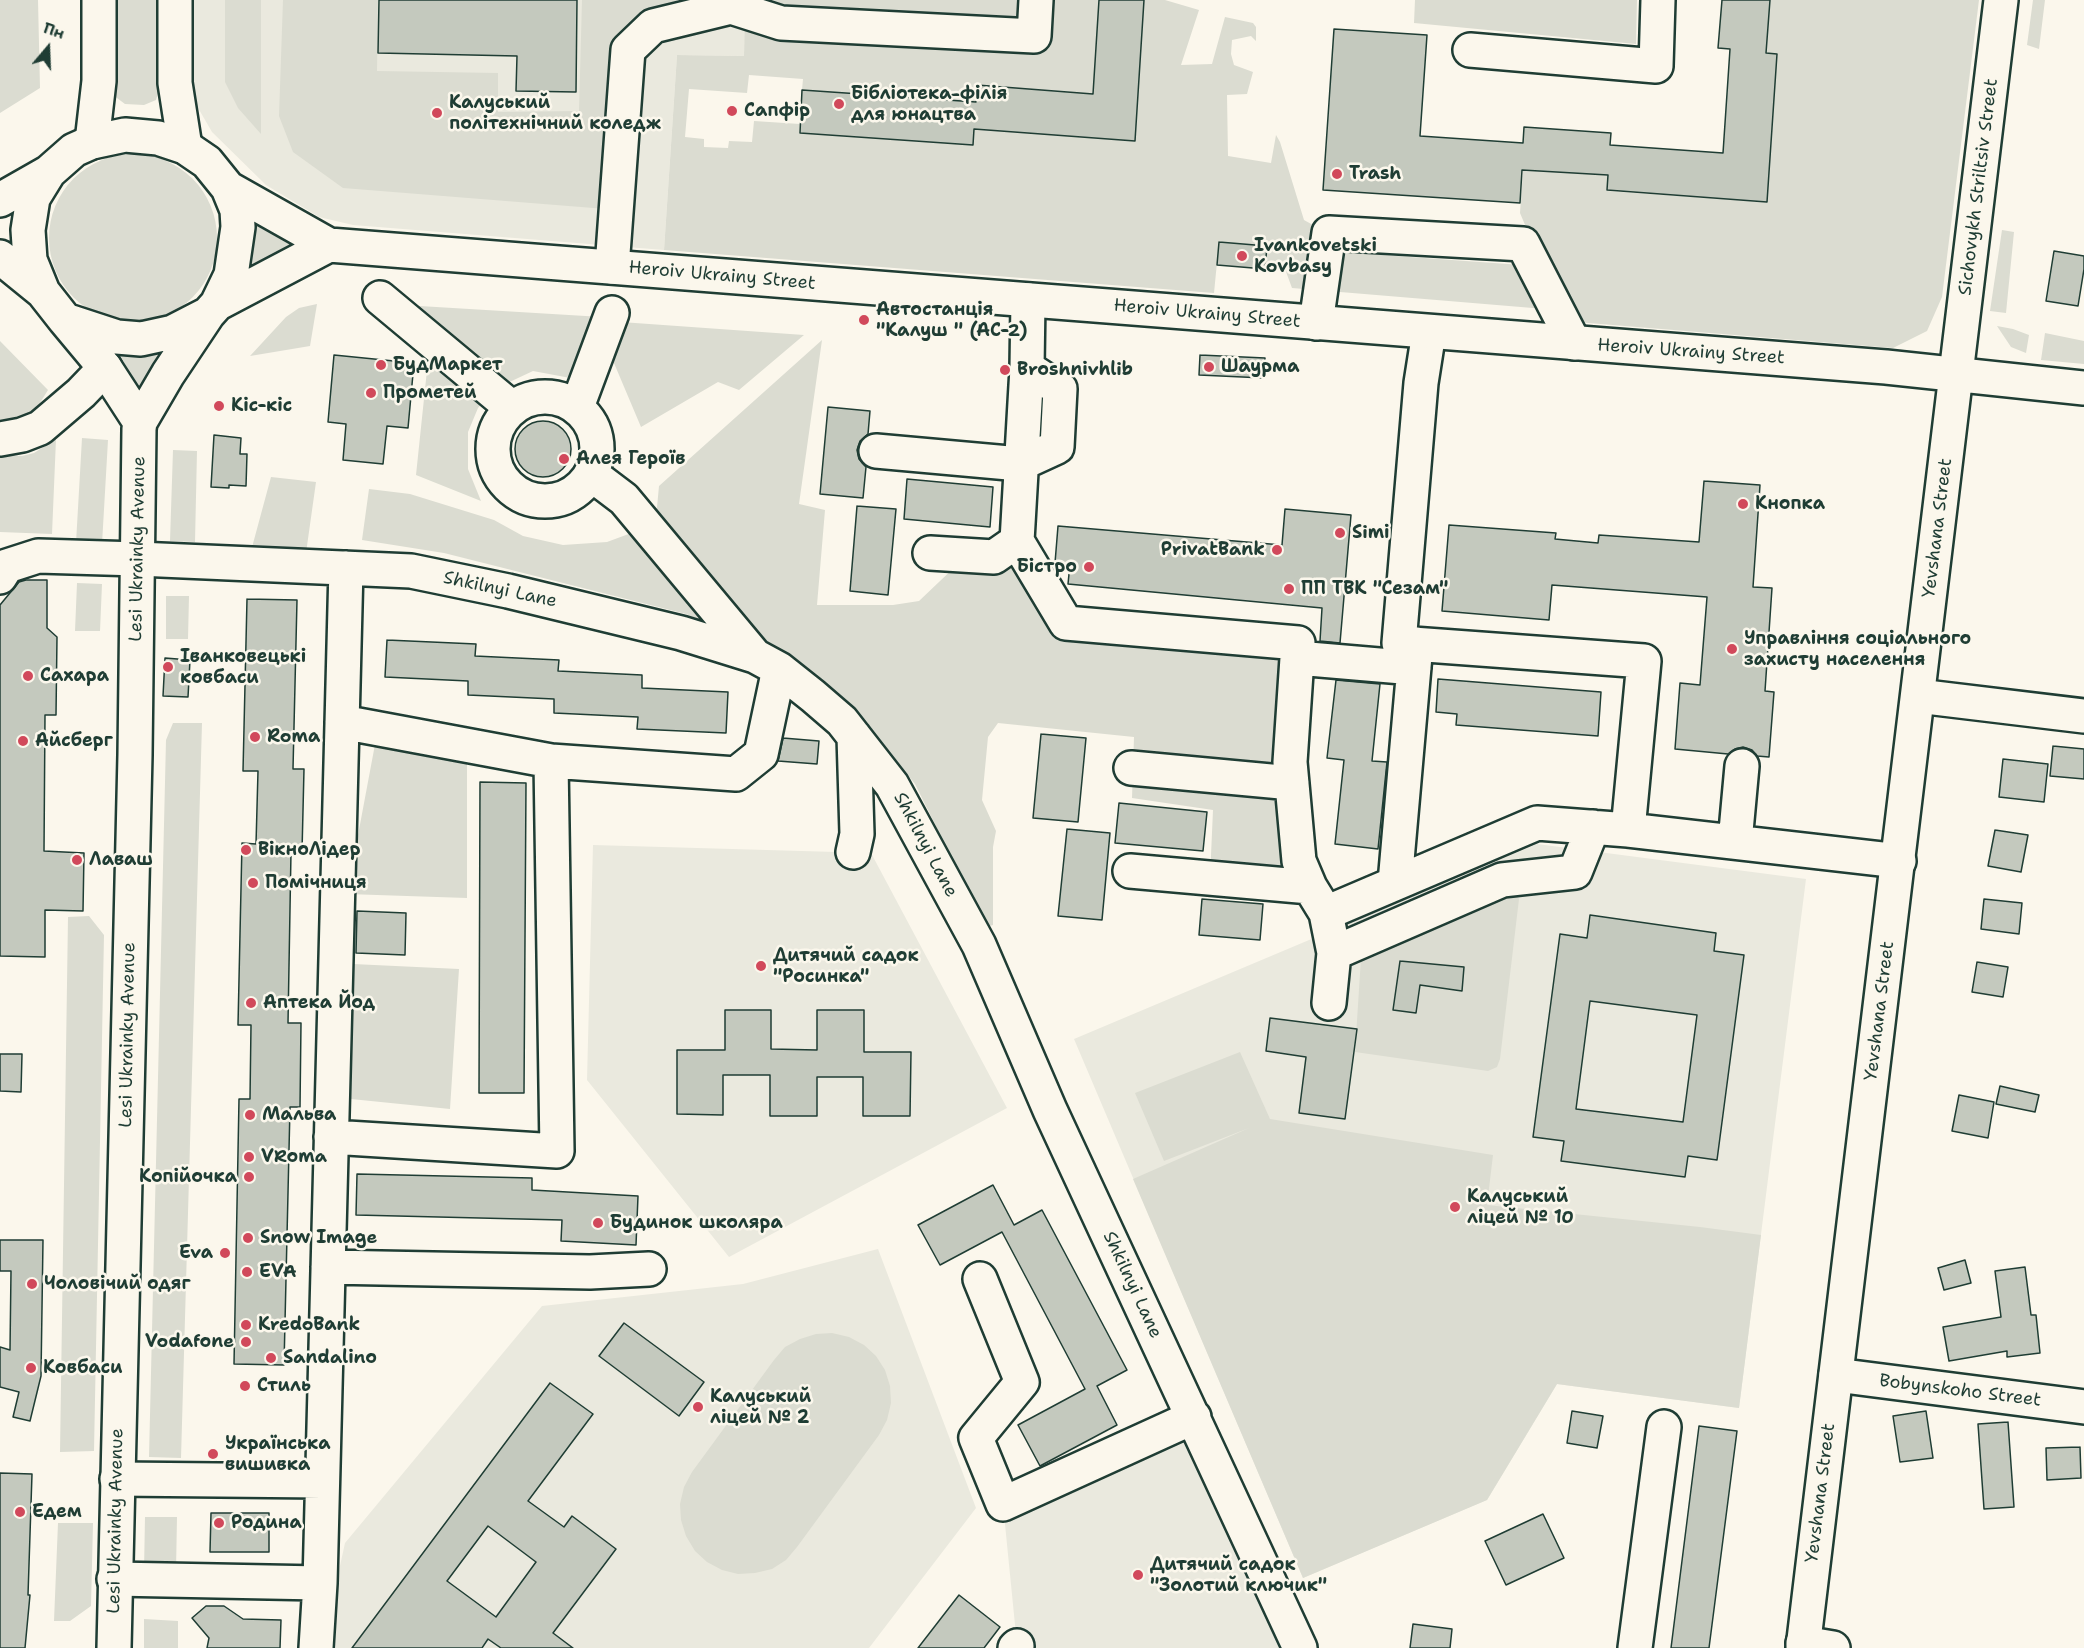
<!DOCTYPE html>
<html>
<head>
<meta charset="utf-8">
<style>
  body { margin:0 }
  #map { position:relative; width:2084px; height:1648px; overflow:hidden; background:#fbf7ec; font-family:"Shantell Sans",sans-serif }
  canvas { display:block }
  .north { position:absolute; left:18px; top:18px; width:60px; height:60px; -webkit-text-stroke:4px #fbf7ec; paint-order:stroke; rotate:19deg; font-size:16px; font-weight:700; line-height:24px; text-align:center; color:#1f3d34 }
  .north::after { content:''; display:block; margin:auto; width:21px; height:27px; background:#1f3d34; clip-path:polygon(50% 0,100% 100%,50% 72%,0 100%) }
</style>
</head>
<body>
<div id="map">
<canvas width="2084" height="1648"></canvas>
<div class="north">Пн</div>
</div>
<script>
const ctx = document.querySelector('canvas').getContext('2d');
ctx.lineJoin = 'round';
function fill(path, color) { ctx.fillStyle = color; ctx.fill(path, 'evenodd'); }
const toPath = rows => new Path2D(rows.map(r => 'M' + r).join(''));
function strokePath(path, color, width, dash) { ctx.strokeStyle = color; ctx.lineWidth = width; ctx.lineCap = dash ? 'butt' : 'round'; ctx.setLineDash(dash || []); ctx.stroke(path); }
function write(font, color, halo, rows, align = 'center') {
  ctx.font = font + ' "Shantell Sans",sans-serif'; ctx.lineWidth = 5; ctx.setLineDash([]); ctx.textBaseline = 'middle'; ctx.strokeStyle = halo; ctx.fillStyle = color; for (const [text, x, y, turn = 0] of rows) {
    ctx.save(); ctx.translate(x, y); ctx.rotate((+turn || 0) * Math.PI / 180); ctx.textAlign = isNaN(turn) ? turn : align; if (halo) ctx.strokeText(text, 0, 0); ctx.fillText(text, 0, 0); ctx.restore();
  }
}
const built = toPath([
  [191,0,745,0,744,56,677,55,664,250,353,225,319,217,266,185,212,132,190,94],
  [1537,844,1806,879,1739,1408,1557,1384,1487,1500,1303,1578,1074,1039],
  [593,845,871,853,1007,1108,729,1257,587,1080],
  [878,1249,976,1508,869,1648,322,1648,345,1543,542,1306,743,1284],
  [1194,1417,1300,1648,1015,1648,1017,1645,1003,1504]
]);
const green = toPath([
  [0,0,38,0,40,88,0,113],
  [112,0,162,0,161,83,156,100,144,105,125,104,113,95],
  [225,0,261,0,261,134,238,108,225,82],
  [283,0,378,0,377,71,498,73,498,112,579,111,582,0,678,0,646,17,606,209,343,188,293,152,279,116],
  [745,0,1099,0,1093,94,978,85,976,102,802,90,803,79,749,75,747,93,689,89,685,137,704,139,704,147,728,148,729,141,752,142,754,121,800,124,800,133,973,145,974,129,1135,141,1144,0,1165,0,1199,10,1181,65,1212,64,1225,17,1253,23,1256,27,1256,41,1251,36,1232,40,1231,54,1234,65,1253,72,1247,94,1227,95,1228,156,1271,163,1276,135,1280,142,1304,220,1322,230,1326,251,1522,265,1531,239,1520,213,1523,170,1608,175,1607,191,1767,202,1777,54,1766,53,1770,0,1979,0,1942,297,1927,331,1893,348,1564,321,1557,310,1292,288,1285,269,1265,269,1267,246,1219,242,1214,293,664,250,677,55,744,56],
  [1415,0,1637,0,1636,44,1414,23],
  [2033,0,2045,0,2039,49,2027,45],
  '49 238a84 84 0 1 1 168 0a84 84 0 1 1-168 0Z',
  [248,210,308,246,245,278],
  [2002,230,2014,232,2006,313,1990,311],
  [317,304,310,346,250,356,286,317,299,308],
  [403,305,602,317,581,380,533,371,501,386],
  [621,322,804,335,739,390,718,382,641,427,611,356],
  [1997,326,2013,329,2029,335,2026,353,2011,347],
  [2045,333,2084,341,2084,364,2041,360],
  [822,340,799,504,825,510,817,605,893,605,919,601,960,562,1018,569,1063,635,1280,651,1296,678,1287,885,1210,878,1213,810,1132,798,1134,737,998,723,988,737,982,800,996,831,993,847,993,925,986,927,915,784,867,723,823,687,763,650,656,518,659,486],
  [0,341,48,390,38,406,22,419,0,423],
  [109,349,130,355,150,356,170,351,141,403],
  [429,351,489,395,478,408,468,432,468,469,481,501,416,475],
  [82,438,108,440,102,544,76,543],
  [56,439,52,534,0,532,0,455,22,456,34,453],
  [173,450,197,451,195,542,170,541],
  [271,477,316,482,306,553,251,551],
  [369,489,410,494,494,520,523,536,563,545,607,542,634,532,715,626,686,614,444,553,362,540],
  [77,583,102,584,100,631,75,631],
  [166,596,189,596,188,639,166,639],
  [173,723,202,723,181,1458,149,1457,166,740],
  [376,739,467,755,467,898,347,894],
  [1515,891,1519,899,1500,1059,1497,1067,1488,1071,1355,1052,1361,958],
  [89,916,104,935,94,1451,60,1452,68,917],
  [353,964,459,969,450,1109,351,1099],
  [1240,1052,1270,1119,1493,1155,1487,1205,1700,1227,1761,1235,1739,1408,1557,1384,1487,1500,1303,1578,1133,1179,1249,1128,1164,1161,1135,1093],
  [832,1333,849,1337,864,1345,876,1356,885,1370,890,1386,891,1403,887,1420,879,1435,797,1547,786,1560,772,1569,755,1573,738,1574,722,1570,707,1562,695,1551,686,1536,681,1520,680,1504,684,1487,692,1472,774,1360,785,1347,800,1339,816,1334],
  [145,1517,177,1517,176,1571,144,1571],
  [58,1523,93,1523,91,1606,70,1621,54,1621],
  [144,1619,178,1621,178,1648,144,1648]
]);
const building = toPath([
  [379,0,577,0,576,92,516,91,517,56,378,53,379,0],
  [1099,0,1144,0,1135,141,974,129,973,145,800,133,802,90,976,102,977,85,1093,94,1099,0],
  [1722,0,1770,0,1766,53,1777,54,1767,202,1607,190,1608,175,1522,170,1520,203,1323,190,1334,29,1427,35,1420,136,1523,143,1524,127,1611,133,1610,145,1723,153,1730,49,1718,48,1722,0],
  [1219,242,1267,246,1265,269,1217,265,1219,242],
  [2054,251,2084,256,2084,269,2078,306,2046,301,2054,251],
  [334,355,414,363,408,428,387,426,383,464,343,460,346,424,328,422,334,355],
  [1200,355,1265,358,1264,378,1199,375,1200,355],
  [828,407,870,411,868,434,860,441,857,450,859,459,866,467,863,498,820,494,828,407],
  '515 449a28 28 0 1 1 56 0a28 28 0 1 1-56 0Z',
  [214,435,241,438,240,454,247,454,246,486,229,485,229,488,211,487,214,435],
  [907,479,993,487,990,527,904,519,907,479],
  [1704,481,1760,485,1753,587,1772,588,1765,691,1774,692,1769,757,1757,756,1752,750,1743,747,1735,749,1728,754,1675,749,1680,683,1700,685,1707,597,1552,585,1549,620,1442,611,1449,525,1556,533,1555,539,1598,543,1599,535,1699,542,1704,481],
  [857,506,896,509,888,595,850,591,857,506],
  [1285,509,1351,515,1340,643,1320,641,1322,608,1068,584,1070,564,1055,563,1058,526,1282,545,1285,509],
  [26,580,47,580,47,628,57,637,56,715,45,715,44,851,84,853,83,911,45,910,45,957,0,956,0,605,19,582,26,580],
  [247,599,297,600,293,769,304,769,302,852,291,852,288,1023,301,1023,300,1107,290,1107,284,1365,234,1364,239,1099,250,1099,251,1025,238,1025,242,843,256,844,258,771,243,771,247,599],
  [387,640,476,644,475,656,559,660,558,671,642,675,642,688,728,692,726,733,637,729,638,717,554,713,554,699,468,695,468,681,385,677,387,640],
  [165,658,190,660,188,697,163,696,165,658],
  [1438,679,1601,692,1598,736,1456,725,1457,714,1436,712,1438,679],
  [1336,680,1380,684,1372,761,1387,762,1378,849,1335,844,1344,760,1327,758,1336,680],
  [1041,734,1086,738,1078,822,1033,818,1041,734],
  [783,738,819,741,817,764,778,761,783,738],
  [2053,746,2084,749,2084,779,2050,776,2053,746],
  [2003,759,2048,764,2044,802,1999,797,2003,759],
  [480,782,526,783,524,1093,479,1093,480,782],
  [1119,803,1207,812,1203,851,1115,843,1119,803],
  [1067,829,1110,833,1102,920,1058,916,1067,829],
  [1995,830,2028,835,2021,872,1988,866,1995,830],
  [1202,899,1263,904,1260,940,1199,935,1202,899],
  [1984,899,2022,903,2019,934,1981,929,1984,899],
  [357,911,406,913,405,955,356,953,357,911],
  [1590,915,1716,933,1714,951,1744,955,1717,1160,1688,1156,1685,1177,1561,1161,1564,1141,1533,1137,1560,934,1587,938,1590,915],
  [1590,1001,1697,1015,1683,1122,1576,1109,1590,1001],
  [1400,961,1464,967,1462,991,1420,985,1416,1013,1393,1010,1400,961],
  [1977,962,2008,967,2003,997,1972,992,1977,962],
  [725,1010,771,1010,771,1049,817,1050,817,1010,864,1010,864,1052,911,1052,910,1116,863,1116,863,1077,817,1077,817,1116,770,1116,770,1075,723,1075,723,1115,677,1114,677,1050,725,1050,725,1010],
  [1270,1018,1357,1029,1345,1119,1299,1113,1306,1057,1266,1051,1270,1018],
  [0,1054,22,1054,21,1092,0,1091,0,1054],
  [2000,1086,2039,1095,2035,1112,1996,1104,2000,1086],
  [1959,1095,1994,1102,1988,1138,1952,1131,1959,1095],
  [357,1174,532,1178,532,1190,638,1196,636,1245,561,1241,562,1220,356,1215,357,1174],
  [993,1185,1014,1225,1042,1210,1127,1370,1097,1386,1117,1425,1040,1466,1018,1425,1085,1389,1002,1232,940,1265,918,1225,993,1185],
  [0,1240,43,1240,41,1376,30,1421,13,1417,19,1392,0,1387,0,1347,10,1350,11,1271,0,1271,0,1240],
  [1965,1260,1971,1283,1944,1290,1938,1268,1965,1260],
  [2025,1267,2031,1315,2036,1315,2040,1353,2007,1357,2007,1351,1949,1361,1943,1327,2001,1317,1995,1271,2025,1267],
  [624,1323,704,1382,679,1416,599,1356,624,1323],
  [550,1383,593,1414,528,1501,564,1527,572,1516,616,1549,553,1633,573,1648,501,1648,488,1639,482,1648,352,1648,550,1383],
  [488,1526,536,1562,496,1617,447,1581,488,1526],
  [1572,1411,1603,1416,1597,1448,1567,1443,1572,1411],
  [1926,1411,1933,1458,1900,1462,1893,1416,1926,1411],
  [2008,1422,2014,1507,1984,1509,1978,1424,2008,1422],
  [1699,1426,1737,1431,1709,1648,1671,1648,1699,1426],
  [2080,1447,2081,1478,2047,1480,2046,1448,2080,1447],
  [0,1473,32,1474,28,1595,30,1595,25,1648,0,1648,0,1473],
  [211,1513,269,1513,269,1552,210,1552,211,1513],
  [1543,1514,1564,1558,1506,1585,1485,1541,1543,1514],
  [959,1595,1000,1627,984,1648,918,1648,959,1595],
  [206,1606,224,1606,243,1619,281,1620,280,1648,207,1648,209,1638,192,1618,206,1606],
  [1413,1624,1452,1629,1450,1648,1410,1648,1413,1624]
]);
const minor = toPath([
  [175,0,175,83,185,147],
  [1470,50,1656,66,1658,0],
  [92,142,99,81,99,0],
  [612,267,628,50,653,26,731,7,781,23,1034,36,1036,0],
  [380,298,512,408],
  [1028,300,1027,368,1017,541,1066,623,1298,643,1290,762,1299,861,1310,887,1326,913,1334,953],
  [1316,323,1329,233,1523,244,1574,343],
  [1429,332,1421,383,1399,643,1644,661,1628,830],
  [1956,374,2001,0],
  '493 449a52 52 0 1 1 104 0a52 52 0 1 1-104 0Z',
  [577,407,612,313],
  [0,439,22,435,40,428,81,393,105,368],
  [876,451,1020,464,1057,447,1060,389,1027,368],
  [591,474,624,499,755,656],
  [930,553,994,557,1017,541],
  [0,577,7,566,38,556,138,559,411,571,508,591,681,633,755,656,779,669,813,696,842,721,892,785,979,945,1050,1110,1300,1648],
  [1297,658,1414,668],
  [1918,696,2084,716],
  [342,722,551,761,736,774,761,754,779,669],
  [1131,768,1292,783],
  [1735,842,1742,766],
  [853,852,857,834,854,736],
  [1130,871,1310,887],
  [1395,883,1416,644],
  [1326,913,1537,823,1628,830,1899,861],
  [1329,1003,1334,953,1502,880,1575,872,1593,827],
  [331,1137,557,1151,551,761],
  [328,1267,590,1272,649,1269],
  [980,1279,1022,1382,976,1438,1003,1504,1194,1417],
  [1836,1375,2084,1407],
  [117,1479,322,1481],
  [114,1579,320,1583],
  [1803,1643,1833,1648],
  [316,1648,320,1583,346,568],
  [1015,1648,1017,1646],
  [1635,1648,1664,1427]
]);
const major = toPath([
  [228,188,329,245,1886,367,2084,388],
  [0,200,49,172],
  [0,257,43,292],
  [217,304,329,245],
  [65,320,117,337,141,339,173,332,208,314,217,304,231,275,238,227,237,210,228,188,207,162,185,147,158,138,125,135,92,142,74,150,49,172,33,198,28,230,30,260,43,292,65,320,105,368,140,422],
  [114,1648,135,755,139,429,140,422,168,374,208,314],
  [1803,1648,1956,374]
]);
const markers = [
  [839,104,6,"#d1495b"],
  [732,111,6,"#d1495b"],
  [437,113,6,"#d1495b"],
  [1337,174,6,"#d1495b"],
  [1242,256,6,"#d1495b"],
  [864,320,6,"#d1495b"],
  [381,365,6,"#d1495b"],
  [1209,367,6,"#d1495b"],
  [1005,370,6,"#d1495b"],
  [371,393,6,"#d1495b"],
  [219,406,6,"#d1495b"],
  [564,459,6,"#d1495b"],
  [1743,504,6,"#d1495b"],
  [1340,533,6,"#d1495b"],
  [1277,550,6,"#d1495b"],
  [1089,567,6,"#d1495b"],
  [1289,589,6,"#d1495b"],
  [1732,649,6,"#d1495b"],
  [168,667,6,"#d1495b"],
  [28,676,6,"#d1495b"],
  [255,737,6,"#d1495b"],
  [23,741,6,"#d1495b"],
  [246,850,6,"#d1495b"],
  [77,860,6,"#d1495b"],
  [253,883,6,"#d1495b"],
  [761,966,6,"#d1495b"],
  [251,1003,6,"#d1495b"],
  [250,1115,6,"#d1495b"],
  [249,1157,6,"#d1495b"],
  [249,1177,6,"#d1495b"],
  [1455,1207,6,"#d1495b"],
  [598,1223,6,"#d1495b"],
  [248,1238,6,"#d1495b"],
  [225,1253,6,"#d1495b"],
  [247,1272,6,"#d1495b"],
  [32,1284,6,"#d1495b"],
  [246,1325,6,"#d1495b"],
  [246,1342,6,"#d1495b"],
  [271,1358,6,"#d1495b"],
  [31,1368,6,"#d1495b"],
  [245,1386,6,"#d1495b"],
  [698,1407,6,"#d1495b"],
  [213,1454,6,"#d1495b"],
  [20,1512,6,"#d1495b"],
  [219,1523,6,"#d1495b"],
  [1138,1575,6,"#d1495b"]
];
const poiNames = [
  ["Бібліотека-філія",851,94],
  ["для юнацтва",851,115],
  ["Калуський",449,103],
  ["політехнічний коледж",449,124],
  ["Сапфір",744,111],
  ["Trash",1349,174],
  ["Ivankovetski",1254,246],
  ["Kovbasy",1254,267],
  ["Автостанція",876,310],
  ["\"Калуш \" (АС-2)",876,331],
  ["БудМаркет",393,365],
  ["Шаурма",1221,367],
  ["Broshnivhlib",1017,370],
  ["Прометей",383,393],
  ["Кіс-кіс",231,406],
  ["Алея Героїв",576,459],
  ["Кнопка",1755,504],
  ["Simi",1352,533],
  ["PrivatBank",1265,550,"right"],
  ["Бістро",1077,567,"right"],
  ["ПП ТВК \"Сезам\"",1301,589],
  ["Управління соціального",1744,639],
  ["захисту населення",1744,660],
  ["Іванковецькі",180,657],
  ["ковбаси",180,678],
  ["Сахара",40,676],
  ["Roma",267,737],
  ["Айсберг",35,741],
  ["ВікноЛідер",258,850],
  ["Лаваш",89,860],
  ["Помічниця",265,883],
  ["Дитячий садок",773,956],
  ["\"Росинка\"",773,977],
  ["Аптека Йод",263,1003],
  ["Мальва",262,1115],
  ["VRoma",261,1157],
  ["Копійочка",237,1177,"right"],
  ["Калуський",1467,1197],
  ["ліцей № 10",1467,1218],
  ["Будинок школяра",610,1223],
  ["Snow Image",260,1238],
  ["Eva",213,1253,"right"],
  ["ЕVA",259,1272],
  ["Чоловічий одяг",44,1284],
  ["KredoBank",258,1325],
  ["Vodafone",234,1342,"right"],
  ["Sandalino",283,1358],
  ["Ковбаси",43,1368],
  ["Стиль",257,1386],
  ["Калуський",710,1397],
  ["ліцей № 2",710,1418],
  ["Українська",225,1444],
  ["вишивка",225,1465],
  ["Едем",32,1512],
  ["Родина",231,1523],
  ["Дитячий садок",1150,1565],
  ["\"Золотий ключик\"",1150,1586]
];
const streetNames = [
  ["Sichovykh Striltsiv Street",1979,187,-83],
  ["Heroiv Ukrainy Street",722,276,5],
  ["Heroiv Ukrainy Street",1207,314,5],
  ["Heroiv Ukrainy Street",1691,352,4],
  ["Yevshana Street",1938,528,-83],
  ["Lesi Ukrainky Avenue",138,549,-89],
  ["Shkilnyi Lane",500,590,12],
  ["Shkilnyi Lane",925,845,62],
  ["Yevshana Street",1880,1011,-83],
  ["Lesi Ukrainky Avenue",128,1035,-89],
  ["Shkilnyi Lane",1132,1285,65],
  ["Bobynskoho Street",1960,1391,7],
  ["Yevshana Street",1821,1493,-83],
  ["Lesi Ukrainky Avenue",116,1521,-89]
];
fill(built, '#eae9de');
fill(green, '#dbdcd1');
fill(building, '#c4c9be');
strokePath(building, '#1f3d34', 1.5);
strokePath(minor, '#1f3d34', 38);
strokePath(major, '#1f3d34', 38);
strokePath(minor, '#fbf7ec', 33);
strokePath(major, '#fbf7ec', 33);
for (const [x, y, r, color] of markers) { const dot = new Path2D(); dot.arc(x, y, r, 0, 2 * Math.PI); ctx.fillStyle = color; ctx.fill(dot); strokePath(dot, '#fbf7ec', 2); }
write('bold 18px', '#1f3d34', '#fbf7ec', poiNames, 'left');
write('18px', '#1f3d34', '#fbf7ec', streetNames);
</script>
</body>
</html>
